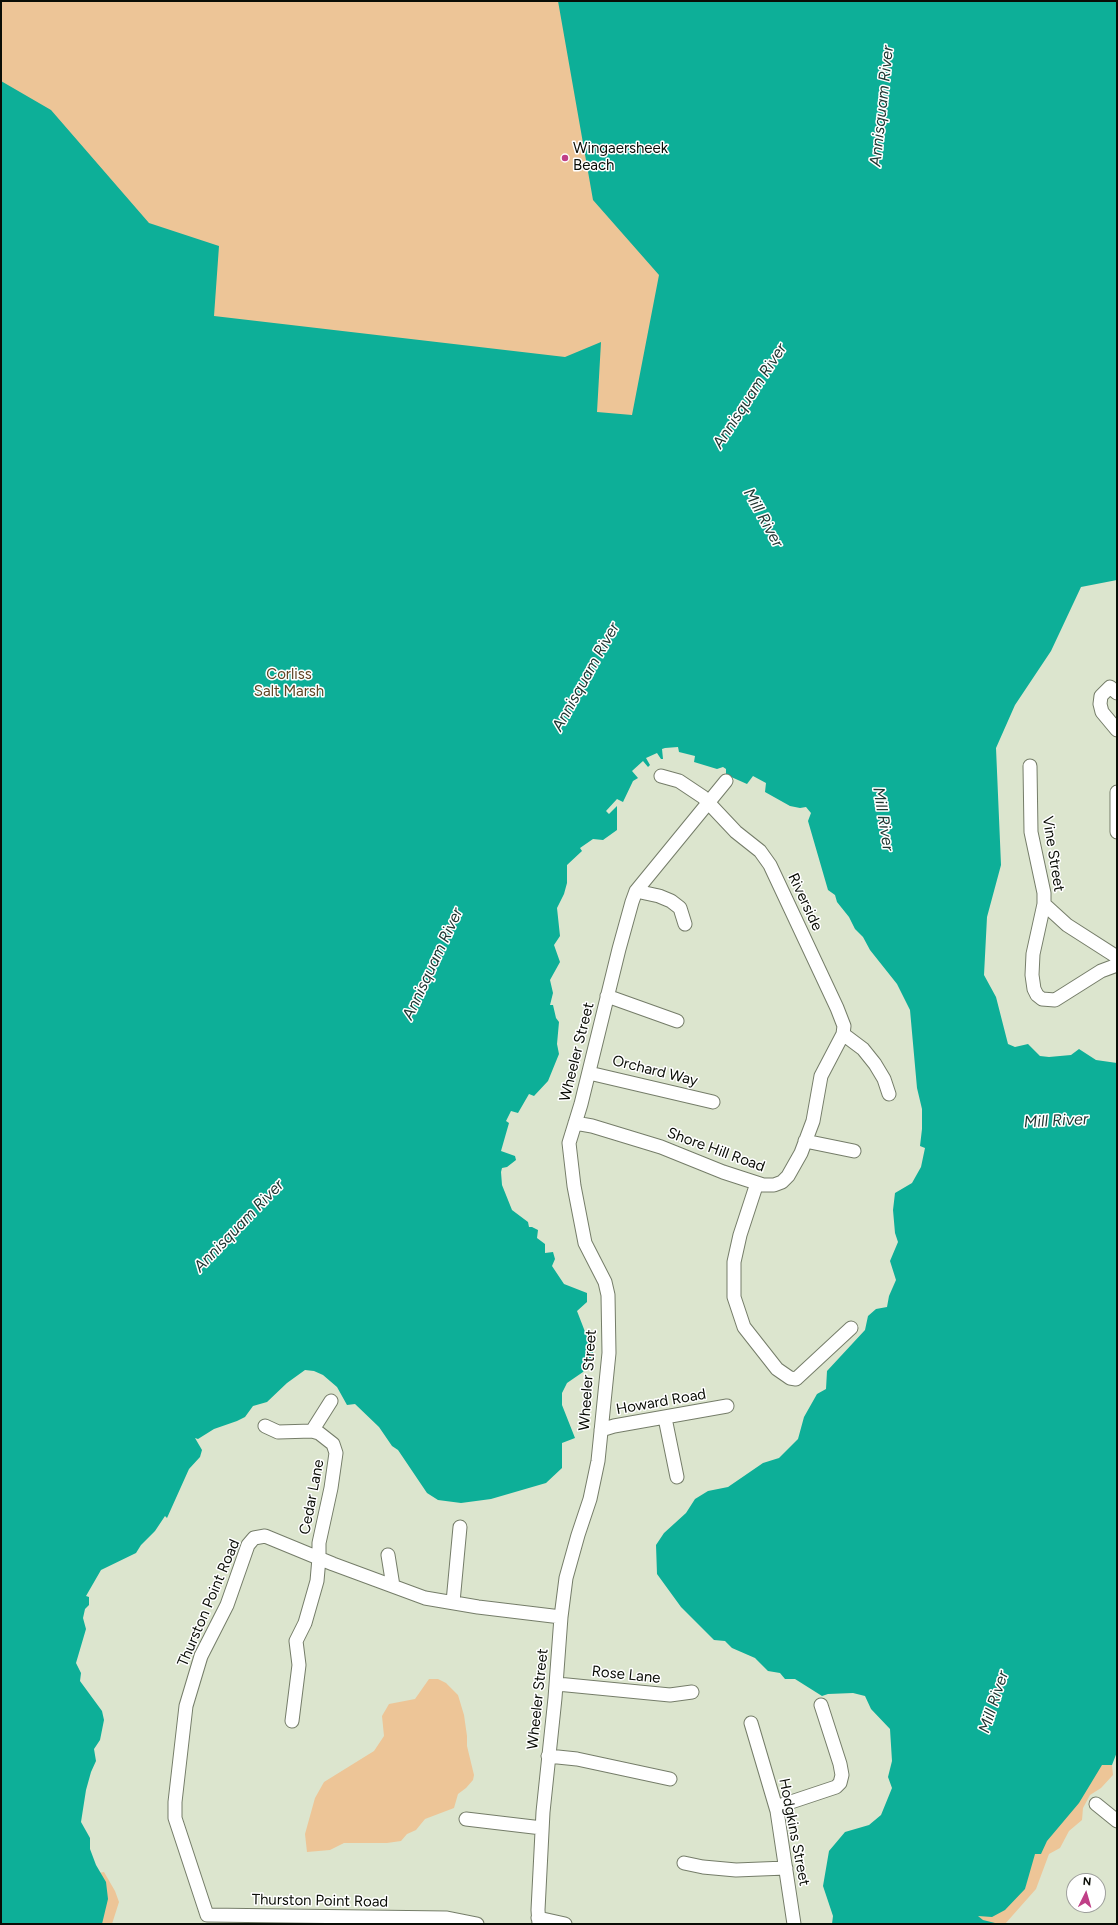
<!DOCTYPE html>
<html>
<head>
<meta charset="utf-8">
<style>
  body { margin:0 }
  #map { position:relative; width:1118px; height:1925px; overflow:hidden; background:#dce5ce; font-family:Figtree,sans-serif }
  canvas { display:block }
  .frame { position:absolute; inset:0; border:2px solid #0a0d06; pointer-events:none }
  .north { position:absolute; left:1066px; top:1873px; width:40px; height:40px; box-sizing:border-box; background:#fff; border:1px solid #9d9e9b; border-radius:50%; rotate:5deg; font-size:11px; font-weight:700; line-height:16px; text-align:center; color:#0a0d06 }
  .north::after { content:''; display:block; margin:auto; width:14px; height:18px; background:#c03f87; clip-path:polygon(50% 0,100% 100%,50% 72%,0 100%) }
</style>
</head>
<body>
<div id="map">
<canvas width="1118" height="1925"></canvas>
<div class="frame"></div>
<div class="north">N</div>
</div>
<script>
const ctx = document.querySelector('canvas').getContext('2d');
ctx.lineJoin = 'round';
function fill(path, color) { ctx.fillStyle = color; ctx.fill(path, 'evenodd'); }
const toPath = rows => new Path2D(rows.map(r => 'M' + r).join(''));
function strokePath(path, color, width, dash) { ctx.strokeStyle = color; ctx.lineWidth = width; ctx.lineCap = dash ? 'butt' : 'round'; ctx.setLineDash(dash || []); ctx.stroke(path); }
function write(font, color, halo, rows, align = 'center') {
  ctx.font = font + ' Figtree,sans-serif'; ctx.lineWidth = 3; ctx.setLineDash([]); ctx.textBaseline = 'middle'; ctx.strokeStyle = halo; ctx.fillStyle = color; for (const [text, x, y, turn = 0] of rows) {
    ctx.save(); ctx.translate(x, y); ctx.rotate((+turn || 0) * Math.PI / 180); ctx.textAlign = isNaN(turn) ? turn : align; if (halo) ctx.strokeText(text, 0, 0); ctx.fillText(text, 0, 0); ctx.restore();
  }
}
const green = toPath([
  [1,1,587,1,639,211,690,373,1,980],
  [429,1679,438,1679,446,1683,458,1695,464,1715,467,1736,467,1746,474,1775,473,1780,466,1788,458,1794,454,1808,425,1819,416,1830,407,1834,401,1841,387,1843,344,1843,330,1850,307,1852,305,1834,315,1798,324,1782,374,1751,384,1736,382,1716,389,1704,415,1699],
  [1100,1765,1112,1765,1113,1775,1101,1788,1090,1795,1083,1808,1082,1820,1069,1831,1060,1848,1049,1854,1036,1889,1005,1924,976,1924,977,1915,1025,1889,1033,1852],
  [104,1872,115,1891,119,1902,112,1924,95,1924,83,1876]
]);
const water = toPath([
  [558,1,1117,1,1117,580,1081,587,1051,651,1015,705,996,748,1001,865,987,917,984,975,996,997,1008,1044,1015,1047,1028,1044,1040,1056,1049,1057,1071,1055,1079,1049,1096,1060,1117,1063,1117,1752,1112,1765,1102,1765,1079,1803,1047,1841,1041,1854,1035,1854,1025,1889,1005,1910,992,1917,978,1916,983,1920,999,1924,832,1924,833,1916,823,1886,829,1851,845,1832,869,1825,881,1815,892,1788,888,1777,892,1761,890,1729,871,1709,865,1696,853,1693,828,1694,822,1696,795,1679,785,1679,780,1673,768,1671,755,1658,732,1648,725,1641,714,1640,681,1607,657,1574,656,1545,664,1533,686,1513,695,1499,708,1491,728,1487,763,1463,779,1458,798,1439,804,1417,817,1394,826,1389,827,1371,865,1330,868,1316,876,1309,887,1307,889,1296,896,1280,890,1261,898,1242,895,1233,893,1210,895,1193,912,1183,921,1167,925,1148,920,1146,922,1129,922,1109,917,1088,910,1010,897,984,870,950,863,937,855,929,849,917,837,902,835,895,828,890,808,821,811,813,806,807,800,808,790,806,765,792,766,783,753,776,747,784,729,776,726,774,726,769,723,767,717,769,694,762,695,756,679,752,678,747,665,748,662,749,663,759,661,759,657,753,646,758,650,765,648,767,643,761,632,771,638,778,633,781,623,802,617,799,606,811,609,814,617,806,617,830,603,840,593,839,580,848,582,851,567,865,567,883,564,894,557,908,560,936,554,945,560,962,550,980,553,993,550,1005,553,1005,556,1018,559,1022,557,1044,559,1054,548,1081,534,1096,529,1094,518,1113,511,1111,506,1121,509,1123,501,1151,515,1156,516,1160,507,1167,502,1168,501,1172,502,1185,512,1210,528,1222,529,1227,532,1227,538,1230,537,1238,545,1244,545,1253,553,1252,555,1259,552,1266,564,1284,587,1293,587,1302,577,1311,594,1355,583,1372,567,1383,562,1393,562,1405,575,1438,562,1443,562,1468,546,1483,491,1499,461,1503,438,1500,427,1493,398,1450,392,1446,379,1427,355,1404,347,1405,337,1387,323,1375,314,1371,305,1370,287,1383,267,1402,253,1406,245,1417,237,1421,214,1429,198,1439,195,1438,202,1450,200,1457,189,1469,167,1518,165,1516,155,1531,141,1545,136,1553,101,1570,86,1596,89,1597,89,1605,85,1609,83,1618,86,1629,76,1663,81,1673,80,1681,102,1711,104,1720,100,1740,94,1749,96,1761,91,1772,86,1790,81,1822,90,1838,90,1849,96,1865,106,1882,108,1899,102,1924,1,1924,1,81,51,110,149,223,219,246,214,316,565,357,601,342,597,412,632,415,659,275,593,200]
]);
const minor = toPath([
  [1117,693,1110,687,1101,696,1100,704,1102,712,1117,730],
  [1030,766,1031,832,1044,893,1044,904,1033,954,1032,975,1034,989,1037,995,1042,999,1055,1000,1101,971,1117,965],
  [1117,792,1117,832],
  [636,891,659,896,671,901,680,908,685,924],
  [1044,904,1067,925,1117,957],
  [607,996,677,1021],
  [843,1034,863,1049,875,1064,884,1079,889,1094],
  [589,1073,713,1102],
  [575,1123,592,1126,661,1147,723,1172,763,1185,774,1185,782,1182,788,1176,801,1153,813,1121,821,1076,843,1034,844,1026,837,1008,770,865,760,851,736,832,703,797,679,781,661,776],
  [805,1141,854,1151],
  [757,1183,740,1235,734,1262,734,1297,744,1327,777,1369,790,1378,796,1379,851,1328],
  [665,1418,677,1477],
  [265,1426,278,1432,312,1431,319,1433,333,1444,336,1453,331,1488,319,1543,319,1558,317,1581,305,1623,296,1641,299,1665,292,1721],
  [601,1430,614,1426,727,1406],
  [312,1431,331,1401],
  [388,1555,393,1586],
  [453,1602,460,1527],
  [557,1684,670,1695,692,1692],
  [751,1723,777,1811,794,1924],
  [548,1756,577,1759,670,1779],
  [1096,1804,1117,1821],
  [776,1807,836,1787,840,1783,842,1775,840,1764,821,1705],
  [466,1819,542,1828],
  [684,1863,703,1867,736,1870,786,1868],
  [538,1918,565,1924],
  [477,1924,447,1918,207,1915,175,1818,175,1802,186,1706,201,1656,227,1605,248,1545,254,1538,265,1536,333,1564,425,1598,478,1607,561,1617],
  [539,1924,538,1910,543,1812,555,1698,561,1617,566,1578,578,1535,590,1499,598,1461,609,1353,608,1295,605,1282,585,1243,574,1186,569,1143,581,1104,619,949,632,902,636,891,726,781]
]);
const markers = [
  [565,158,4,"#c03f87"]
];
const poiNames = [
  ["Wingaersheek",573,149],
  ["Beach",573,166]
];
const parkNames = [
  ["Corliss",289,675],
  ["Salt Marsh",289,692]
];
const streetNames = [
  ["Vine Street",1053,854,81],
  ["Riverside",805,902,65],
  ["Wheeler Street",577,1052,-76],
  ["Orchard Way",655,1071,14],
  ["Shore Hill Road",716,1150,20],
  ["Wheeler Street",588,1380,-86],
  ["Howard Road",661,1402,-10],
  ["Cedar Lane",312,1497,-79],
  ["Thurston Point Road",209,1603,-67],
  ["Rose Lane",626,1675,6],
  ["Wheeler Street",538,1699,-84],
  ["Hodgkins Street",794,1832,79],
  ["Thurston Point Road",320,1901,1]
];
const waterNames = [
  ["Annisquam River",882,106,-84],
  ["Annisquam River",750,396,-57],
  ["Mill River",763,518,61],
  ["Annisquam River",586,677,-61],
  ["Mill River",883,819,81],
  ["Annisquam River",433,964,-65],
  ["Mill River",1056,1121,-3],
  ["Annisquam River",239,1226,-46],
  ["Mill River",994,1702,-72]
];
fill(green, '#edc597');
fill(water, '#0daf98');
strokePath(minor, '#757d69', 15);
strokePath(minor, '#fff', 13);
for (const [x, y, r, color] of markers) { const dot = new Path2D(); dot.arc(x, y, r, 0, 2 * Math.PI); ctx.fillStyle = color; ctx.fill(dot); strokePath(dot, '#fff', 1.5); }
write('15px', '#0a0d06', '#fff', poiNames, 'left');
write('15px', '#604524', '#fff', parkNames);
write('15px', '#0a0d06', '#fff', streetNames);
write('italic 16px', '#203732', '#fff', waterNames);
</script>
</body>
</html>
